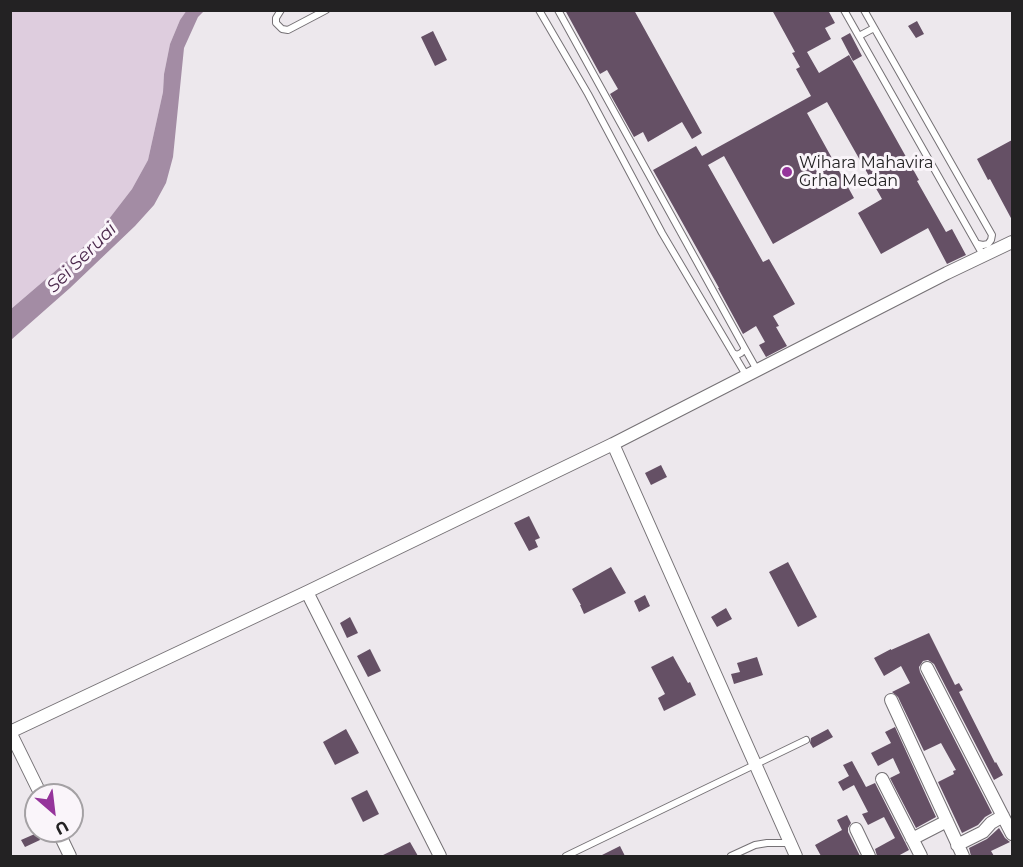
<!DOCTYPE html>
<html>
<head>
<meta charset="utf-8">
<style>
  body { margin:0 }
  #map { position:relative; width:1023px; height:867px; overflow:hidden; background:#ede8ed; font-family:Montserrat,sans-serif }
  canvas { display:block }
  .frame { position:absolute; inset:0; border:12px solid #232223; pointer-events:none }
  .north { position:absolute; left:24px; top:783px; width:60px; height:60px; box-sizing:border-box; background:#faf5fa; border:2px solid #a4a1a4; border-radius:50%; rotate:152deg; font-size:16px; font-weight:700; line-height:24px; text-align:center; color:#232223 }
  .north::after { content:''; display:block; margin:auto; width:21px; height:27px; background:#95349b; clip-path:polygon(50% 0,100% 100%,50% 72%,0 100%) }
</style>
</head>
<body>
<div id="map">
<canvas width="1023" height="867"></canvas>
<div class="frame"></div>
<div class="north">U</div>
</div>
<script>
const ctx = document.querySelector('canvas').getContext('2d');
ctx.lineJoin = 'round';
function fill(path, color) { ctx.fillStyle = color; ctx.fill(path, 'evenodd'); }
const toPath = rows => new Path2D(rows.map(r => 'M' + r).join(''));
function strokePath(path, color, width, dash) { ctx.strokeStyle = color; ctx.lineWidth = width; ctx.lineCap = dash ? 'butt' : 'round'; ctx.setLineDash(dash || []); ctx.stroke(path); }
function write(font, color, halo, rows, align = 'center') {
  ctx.font = font + ' Montserrat,sans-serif'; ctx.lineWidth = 6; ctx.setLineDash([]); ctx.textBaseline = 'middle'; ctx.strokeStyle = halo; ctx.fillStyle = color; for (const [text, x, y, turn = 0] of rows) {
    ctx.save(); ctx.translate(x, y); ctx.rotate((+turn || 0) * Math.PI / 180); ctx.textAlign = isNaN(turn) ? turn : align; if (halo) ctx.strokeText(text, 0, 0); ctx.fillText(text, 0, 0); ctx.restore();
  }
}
const green = toPath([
  [11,11,187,11,180,20,170,44,164,74,163,92,148,160,132,189,95,237,11,309]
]);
const water = toPath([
  [187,10,204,11,198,17,184,48,173,157,166,183,154,205,135,226,70,288,11,340,11,309,95,237,132,189,148,160,163,92,164,74,170,44,180,20]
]);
const building = toPath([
  [565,10,634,10,702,133,692,139,682,122,648,142,643,132,634,137,610,94,618,89,607,70,600,74],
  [772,10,828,10,835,23,825,28,831,39,807,52,819,73,849,55,919,180,917,181,946,232,952,229,966,255,947,264,928,228,881,254,858,213,882,199,827,102,807,113,854,198,773,244,724,156,708,165,763,262,769,259,795,304,773,316,779,326,776,327,787,346,766,357,759,345,765,342,756,326,743,334,718,288,719,288,653,170,696,146,702,156,811,96,796,69,800,67,792,53,795,52],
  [917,21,924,34,916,38,908,26],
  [433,31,447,60,435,66,421,37],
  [850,33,862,56,853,61,841,38],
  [1012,140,1012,220,990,179,988,180,977,159],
  [661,465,667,477,651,485,645,473],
  [529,516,540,538,535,540,538,547,529,551,514,523],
  [788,562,817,617,798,627,769,572],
  [611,567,626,593,584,614,580,605,581,605,572,589],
  [645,595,650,606,639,612,634,601],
  [726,608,732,619,717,627,711,617],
  [350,617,358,633,347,638,340,623],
  [929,633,955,685,959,683,963,690,959,692,995,763,996,762,1003,775,994,780,934,664,928,660,923,661,919,667,920,672,992,813,985,817,978,825,962,833,938,782,954,774,953,771,956,770,941,743,924,751,898,697,892,692,910,683,901,666,884,676,874,658,891,649,891,650],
  [370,649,381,671,368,677,357,656],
  [673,656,688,683,690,682,696,695,664,711,658,698,665,694,651,667],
  [757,657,763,675,734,684,731,674,740,672,737,663],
  [895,727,936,817,916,828,890,778,900,773,893,758,878,766,871,753,891,743,885,732],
  [346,729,359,753,335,765,323,742],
  [828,729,833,737,813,748,810,743,811,738],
  [852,761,866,787,875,783,909,850,898,856,877,856,875,849,895,838,884,817,868,825,862,814,868,812,854,785,843,791,838,782,849,776,843,765],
  [367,790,379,814,363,822,351,798],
  [847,815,851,823,848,828,848,832,860,856,821,856,815,845,842,830,837,820],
  [999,828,1005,838,1010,842,991,851,994,856,971,856,969,848,987,839],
  [37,833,40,840,25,847,21,840],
  [410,842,418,856,381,856],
  [620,846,625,856,600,856]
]);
const lane = toPath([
  [281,10,276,18,276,23,282,29,288,30,326,10],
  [539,10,588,94,662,233,746,375],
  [558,10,744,347,744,350,741,353,737,355,733,353],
  [844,10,983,255],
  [864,10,992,235,991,240,988,244,983,245,978,244],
  [859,36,874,28],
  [744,347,757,370],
  [566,856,806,740],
  [731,856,755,845,767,843,790,843]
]);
const street = toPath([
  [613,444,796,856],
  [307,592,440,856],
  [927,668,1012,834],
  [891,700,963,856],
  [10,732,307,592,613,444,947,273,1012,242],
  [10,732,41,795],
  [882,779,921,856],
  [856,829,869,856],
  [58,831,70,856],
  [912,839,947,821],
  [957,845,983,832,991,823,1003,816]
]);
const markers = [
  [787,172,6,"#95349b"]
];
const poiNames = [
  ["Wihara Mahavira",799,163],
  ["Grha Medan",799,181]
];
const waterNames = [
  ["Sei Seruai",82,258,-45]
];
fill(green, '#decdde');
fill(water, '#a38ca4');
fill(building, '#655065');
strokePath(lane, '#757175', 8);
strokePath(street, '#757175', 14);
strokePath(lane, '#fff', 6);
strokePath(street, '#fff', 12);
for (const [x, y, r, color] of markers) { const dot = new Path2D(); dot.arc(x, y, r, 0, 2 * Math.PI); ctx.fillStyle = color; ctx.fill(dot); strokePath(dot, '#faf5fa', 2); }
write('16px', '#232223', '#faf5fa', poiNames, 'left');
write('italic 18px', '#4b294c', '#faf5fa', waterNames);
</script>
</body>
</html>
